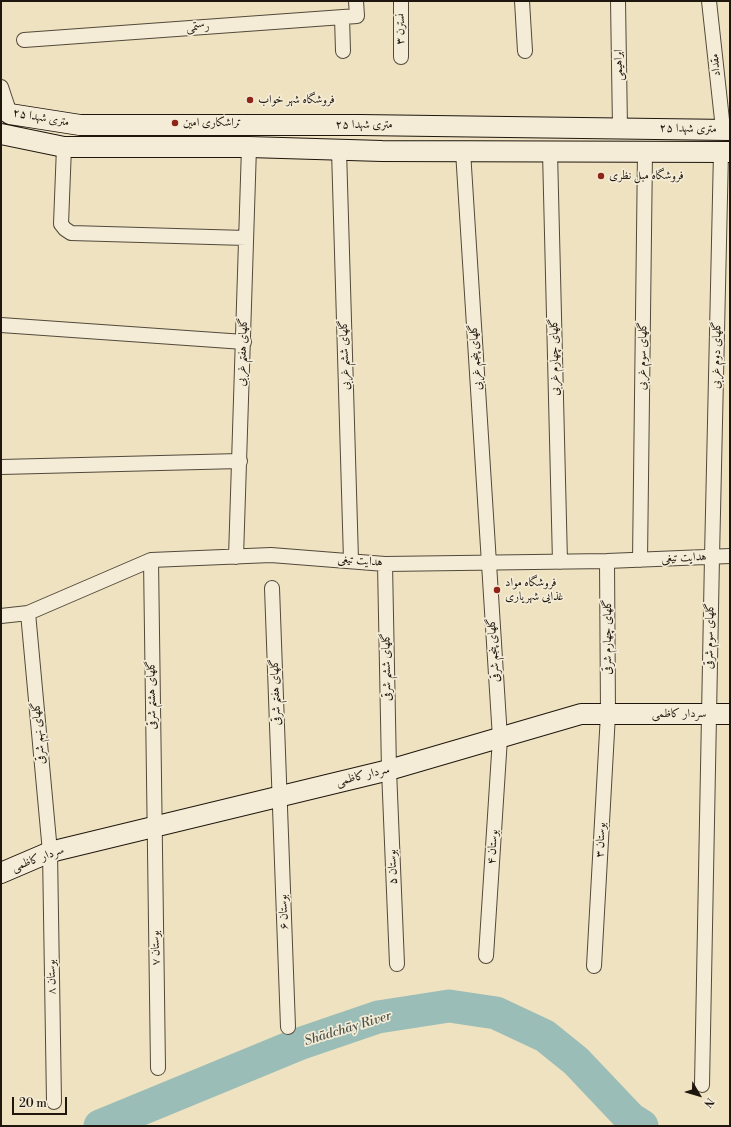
<!DOCTYPE html>
<html>
<head>
<meta charset="utf-8">
<style>
  body { margin:0 }
  #map { position:relative; width:731px; height:1127px; overflow:hidden; background:#eee2c1; font-family:"Libre Bodoni",serif }
  canvas { display:block }
  .frame { position:absolute; inset:0; border:2px solid #1f160d; pointer-events:none }
  .north { position:absolute; left:679px; top:1075px; width:40px; height:40px; -webkit-text-stroke:3px #f4ecd7; paint-order:stroke; rotate:128deg; font-size:11px; font-weight:700; line-height:16px; text-align:center; color:#1f160d }
  .north::after { content:''; display:block; margin:auto; width:14px; height:18px; background:#1f160d; clip-path:polygon(50% 0,100% 100%,50% 72%,0 100%) }
  .scale { position:absolute; left:12px; top:1097px; width:55px; height:18px; box-sizing:border-box; border:2px solid #1f160d; border-top:0; padding-left:5px; font-size:12px; line-height:14px; white-space:nowrap; color:#1f160d; -webkit-text-stroke:3px #f4ecd7; paint-order:stroke }
</style>
</head>
<body>
<div id="map">
<canvas width="731" height="1127"></canvas>
<div class="frame"></div>
<div class="north">N</div>
<div class="scale">20 m</div>
</div>
<script>
const ctx = document.querySelector('canvas').getContext('2d');
ctx.lineJoin = 'round';
const toPath = rows => new Path2D(rows.map(r => 'M' + r).join(''));
function strokePath(path, color, width, dash) { ctx.strokeStyle = color; ctx.lineWidth = width; ctx.lineCap = dash ? 'butt' : 'round'; ctx.setLineDash(dash || []); ctx.stroke(path); }
function write(font, color, halo, rows, align = 'center') {
  ctx.font = font + ' "Libre Bodoni",Amiri,serif'; ctx.lineWidth = 3.5; ctx.setLineDash([]); ctx.textBaseline = 'middle'; ctx.strokeStyle = halo; ctx.fillStyle = color; for (const [text, x, y, turn = 0] of rows) {
    ctx.save(); ctx.translate(x, y); ctx.rotate((+turn || 0) * Math.PI / 180); ctx.textAlign = isNaN(turn) ? turn : align; if (halo) ctx.strokeText(text, 0, 0); ctx.fillText(text, 0, 0); ctx.restore();
  }
}
const river = toPath([
  [100,1126,299,1044,378,1017,449,1006,496,1013,545,1036,576,1061,631,1119,642,1126]
]);
const street = toPath([
  [522,1,525,51],
  [618,1,620,128],
  [709,1,723,129],
  [342,17,343,51],
  [24,40,357,16,356,1],
  [401,57,401,1],
  [1,87,10,114],
  [64,147,61,224,65,229,71,233,246,238],
  [339,150,351,560],
  [463,151,500,738,486,956],
  [550,152,560,562],
  [1,325,244,342],
  [1,467,240,461],
  [236,557,249,147],
  [151,560,158,1068],
  [640,560,645,152],
  [385,564,389,770,397,964],
  [272,588,288,1027],
  [28,613,50,852,54,1102],
  [1,616,28,613,151,560,271,555,385,564,607,561,730,556],
  [594,966,608,714,607,561],
  [702,1085,712,557,721,152]
]);
const secondary = toPath([
  [1,108,10,114,80,125,360,125,730,130],
  [1,134,64,147,249,147,382,151,730,152],
  [1,873,50,852,389,770,581,714,730,714]
]);
const markers = [
  [250,100,4,"#8f2418"],
  [175,123,4,"#8f2418"],
  [601,176,4,"#8f2418"],
  [497,590,4,"#8f2418"]
];
const streetNames = [
  ["رستمی",198,27,-4],
  ["نسترن ۳",401,29,-89],
  ["ابراهیمی",619,65,-91],
  ["مقداد",716,65,-96],
  ["۲۵ متری شهدا",41,118,10],
  ["۲۵ متری شهدا",364,125],
  ["۲۵ متری شهدا",688,129,1],
  ["گلهای هفتم غربی",243,352,-88],
  ["گلهای ششم غربی",345,355,-92],
  ["گلهای دوم غربی",717,355,-89],
  ["گلهای سوم غربی",643,356,-89],
  ["گلهای پنجم غربی",476,357,-94],
  ["گلهای چهارم غربی",555,357,-91],
  ["هدایت تیغی",684,558,-2],
  ["هدایت تیغی",360,561,5],
  ["گلهای سوم شرقی",710,636,-89],
  ["گلهای چهارم شرقی",608,637,-90],
  ["گلهای پنجم شرقی",494,650,-94],
  ["گلهای ششم شرقی",387,667,-91],
  ["گلهای هفتم شرقی",276,692,-92],
  ["گلهای هشتم شرقی",152,695,-91],
  ["سردار کاظمی",679,714],
  ["گلهای نهم شرقی",39,733,-95],
  ["سردار کاظمی",363,776,-14],
  ["بوستان ۳",601,840,-87],
  ["بوستان ۴",493,847,-86],
  ["سردار کاظمی",38,859,-20],
  ["بوستان ۵",393,867,-92],
  ["بوستان ۶",284,912,-92],
  ["بوستان ۷",156,948,-91],
  ["بوستان ۸",52,977,-91]
];
const poiNames = [
  ["فروشگاه شهر خواب",258,100],
  ["تراشکاری امین",183,123],
  ["فروشگاه مبل نظری",609,176],
  ["فروشگاه مواد",505,583],
  ["غذایی شهریاری",505,597]
];
const waterNames = [
  ["Shādchāy River",348,1029,-17]
];
strokePath(river, '#9abdb7', 33);
strokePath(street, '#53493a', 16);
strokePath(secondary, '#1f160d', 22);
strokePath(street, '#f4ecd7', 14);
strokePath(secondary, '#f4ecd7', 20);
for (const [x, y, r, color] of markers) { const dot = new Path2D(); dot.arc(x, y, r, 0, 2 * Math.PI); ctx.fillStyle = color; ctx.fill(dot); strokePath(dot, '#f4ecd7', 1.5); }
write('12px', '#1f160d', '#f4ecd7', streetNames);
write('12px', '#1f160d', '#f4ecd7', poiNames, 'left');
write('italic 13px', '#4a5048', '#f4ecd7', waterNames);
</script>
</body>
</html>
